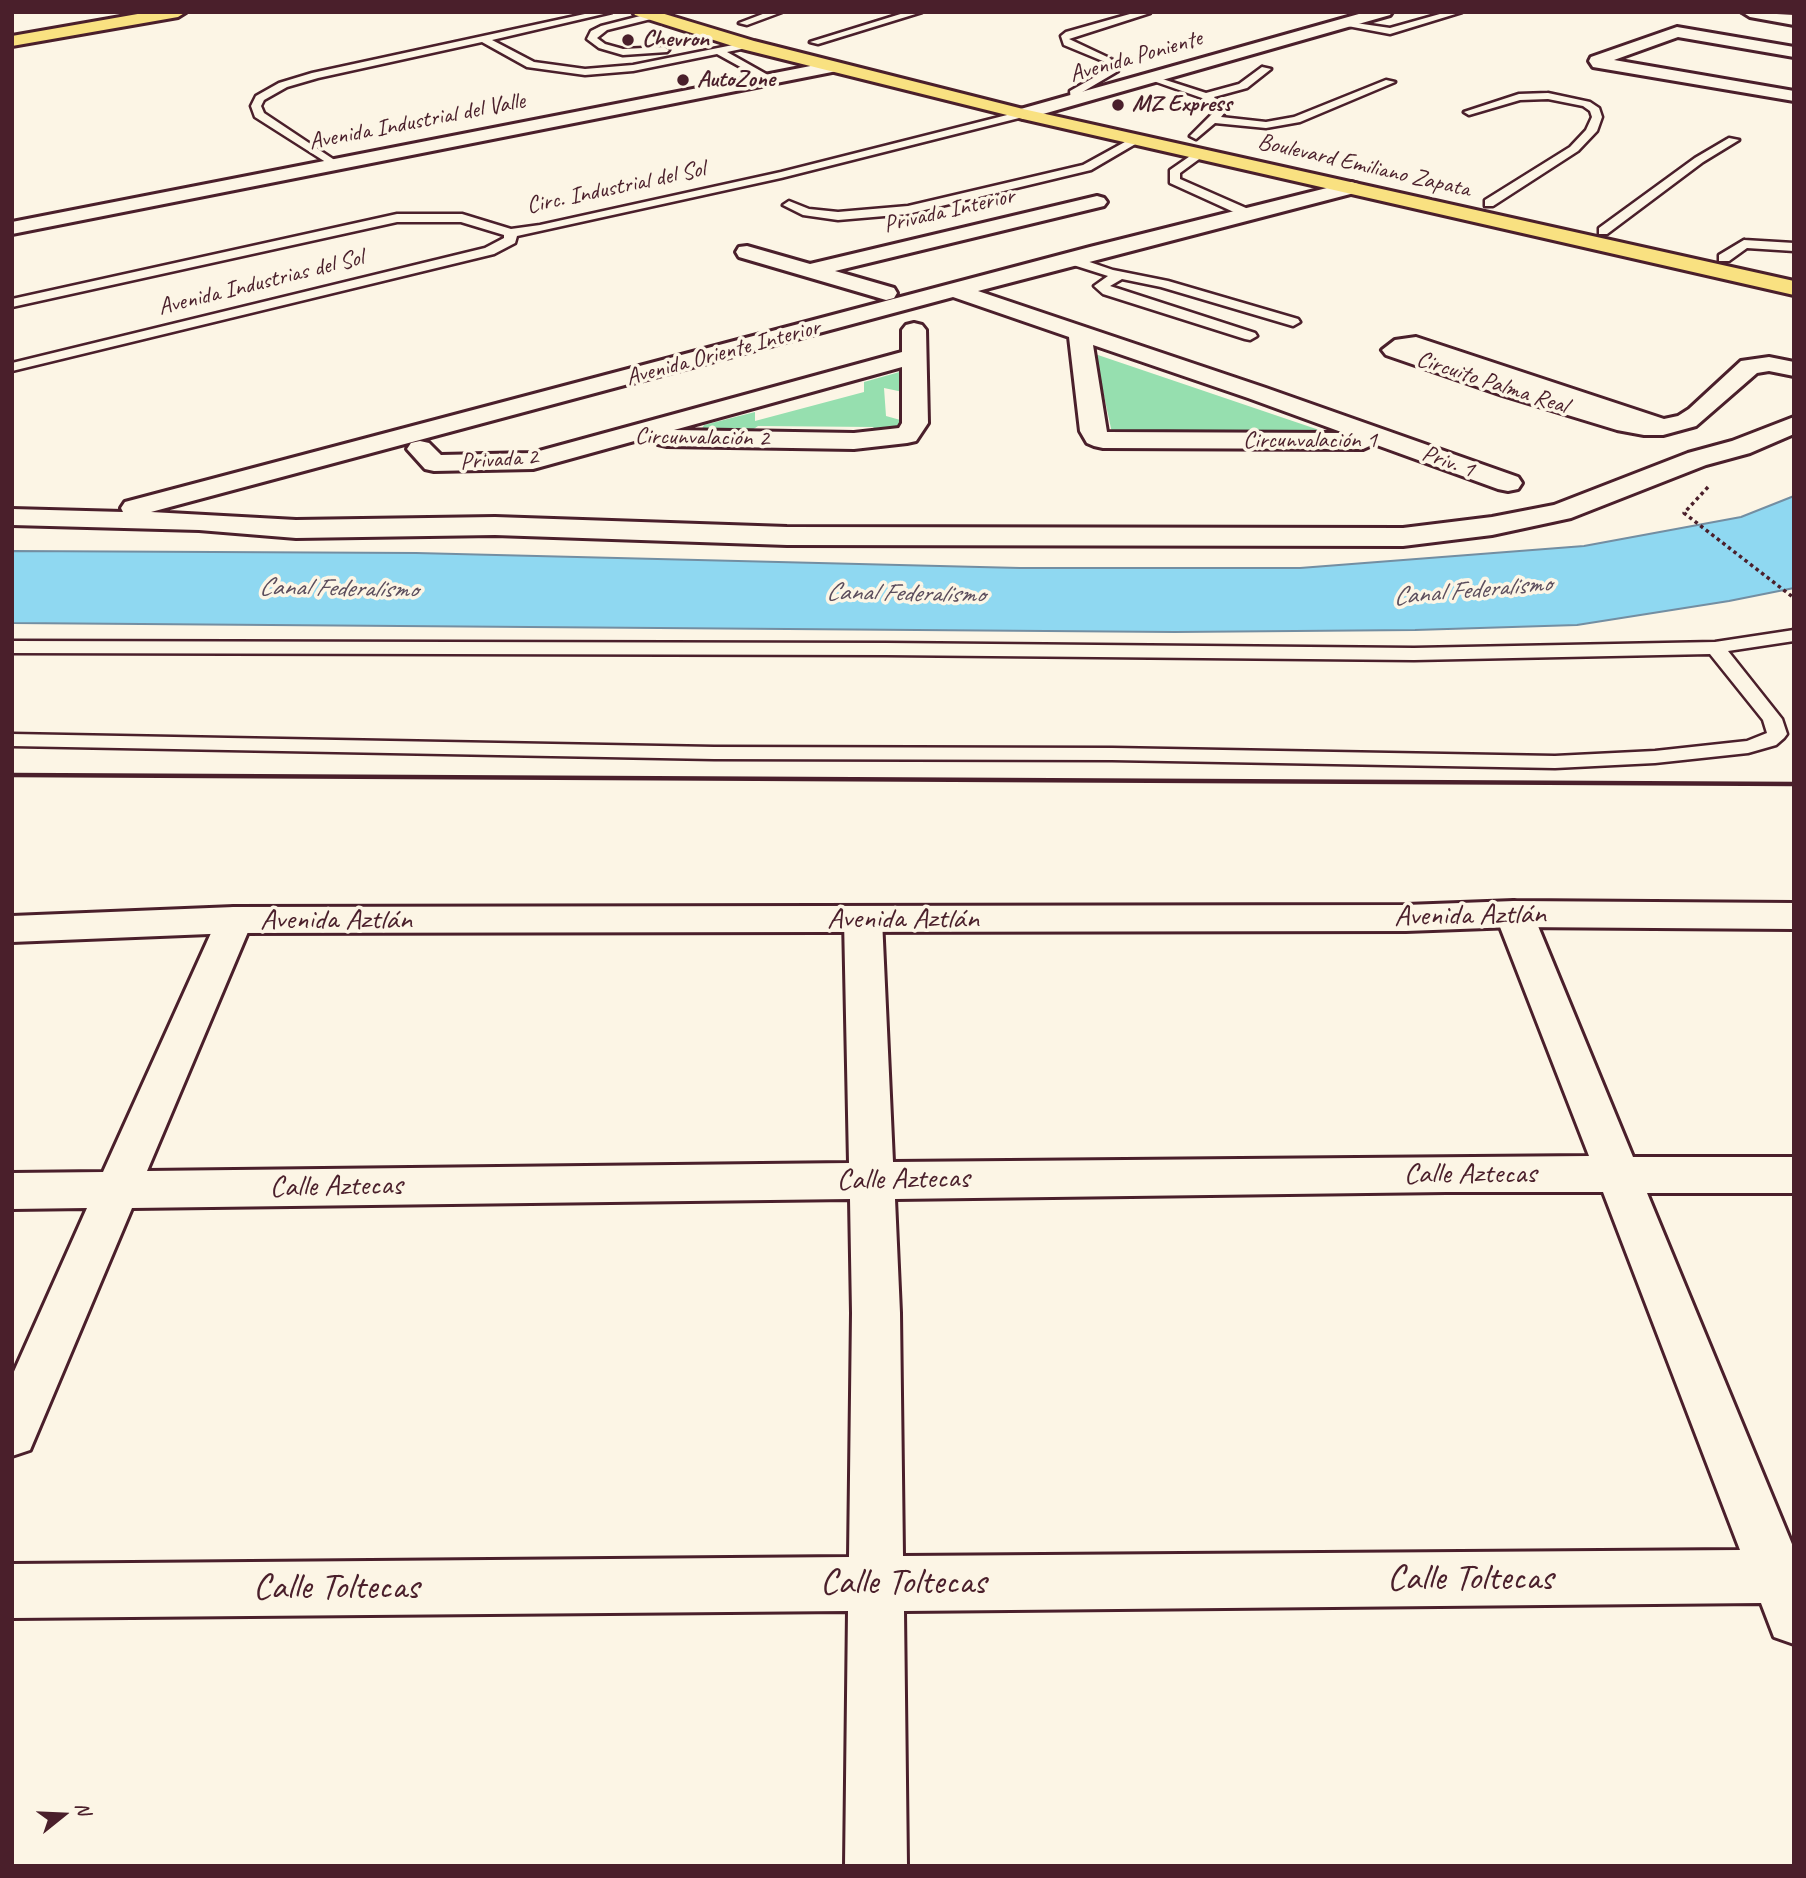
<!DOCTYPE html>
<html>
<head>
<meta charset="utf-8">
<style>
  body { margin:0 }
  #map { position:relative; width:1806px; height:1878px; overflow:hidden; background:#fcf5e5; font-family:Caveat,sans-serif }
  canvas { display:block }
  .frame { position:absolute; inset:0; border:14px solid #4a1f2b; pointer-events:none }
  .north { position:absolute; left:28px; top:1780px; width:70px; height:70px; -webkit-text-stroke:5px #fcf5e5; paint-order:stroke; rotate:72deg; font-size:19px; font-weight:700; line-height:28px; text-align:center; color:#4a1f2b }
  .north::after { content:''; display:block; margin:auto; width:24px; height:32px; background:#4a1f2b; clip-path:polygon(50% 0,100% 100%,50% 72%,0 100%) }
</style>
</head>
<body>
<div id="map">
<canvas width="1806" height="1878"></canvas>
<div class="frame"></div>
<div class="north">N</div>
</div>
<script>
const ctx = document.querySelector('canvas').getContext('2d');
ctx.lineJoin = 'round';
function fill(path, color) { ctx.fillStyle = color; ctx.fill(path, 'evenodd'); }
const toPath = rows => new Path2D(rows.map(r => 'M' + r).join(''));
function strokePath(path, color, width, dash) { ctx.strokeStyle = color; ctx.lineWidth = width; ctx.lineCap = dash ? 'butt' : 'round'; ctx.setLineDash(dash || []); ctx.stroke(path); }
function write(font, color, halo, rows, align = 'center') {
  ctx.font = font + ' Caveat,sans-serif'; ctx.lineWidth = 7; ctx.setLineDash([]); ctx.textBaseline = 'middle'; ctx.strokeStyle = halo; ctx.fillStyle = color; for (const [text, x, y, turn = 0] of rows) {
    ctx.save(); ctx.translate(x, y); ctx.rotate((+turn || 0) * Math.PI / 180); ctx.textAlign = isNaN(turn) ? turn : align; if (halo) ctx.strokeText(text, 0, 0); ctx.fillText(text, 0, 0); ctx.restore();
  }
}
const green = toPath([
  [1095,354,1331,434,1112,433],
  [903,371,903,392,884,388,886,416,904,421,905,435,863,436,874,427,758,426,745,435,700,432,704,425,755,412,755,421,864,392,864,382]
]);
const water = toPath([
  [1794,496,1794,588,1729,601,1577,625,1415,630,1175,632,12,623,12,551,416,553,1020,568,1300,568,1584,546,1741,517,1794,496]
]);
const path = toPath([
  [1708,487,1684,513,1794,598]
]);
const lane = toPath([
  [594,12,612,12,492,40,534,62,585,69,633,65,748,42,753,45,751,47,727,52,775,79,766,81,717,54,633,71,585,75,527,67,482,42,318,78,287,87,264,100,261,106,264,113,336,161,338,163,332,166,255,117,251,106,256,96,279,83,312,73,594,12],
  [768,12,782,12,747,25,739,23,768,12],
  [907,12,922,12,818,44,810,42,907,12],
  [1137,12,1150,13,1069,39,1120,63,1118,71,1079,94,1079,101,1071,101,1070,91,1100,74,1110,64,1064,45,1061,36,1066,32,1137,12],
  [1447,12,1462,12,1390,34,1337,24,1342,21,1390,28,1447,12],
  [652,13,657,16,655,18,607,30,597,38,605,44,623,49,664,47,669,50,667,52,623,55,599,48,587,39,591,31,601,26,652,13],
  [1262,67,1271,69,1247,88,1214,97,1225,112,1221,117,1266,122,1294,117,1386,80,1395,82,1300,122,1266,128,1215,123,1196,139,1190,136,1214,112,1211,104,1202,98,1145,78,1150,75,1206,93,1239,84,1262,67],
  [1548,93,1590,102,1599,108,1602,117,1597,131,1578,151,1493,206,1485,206,1485,200,1570,147,1586,130,1592,117,1590,111,1583,106,1548,99,1520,100,1469,115,1464,112,1519,94,1548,93],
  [1023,111,1028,114,1027,116,781,178,517,236,515,243,494,254,12,371,12,363,485,248,504,238,504,235,461,222,397,222,12,307,12,299,397,214,462,214,511,229,540,225,781,172,1023,111],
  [1134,137,1144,139,1091,170,908,214,838,220,803,215,783,205,789,201,809,209,838,212,908,206,1083,165,1134,137],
  [1729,138,1739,140,1703,162,1607,234,1599,234,1599,228,1695,158,1729,138],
  [1196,152,1206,154,1180,173,1180,179,1255,212,1255,218,1247,218,1170,183,1170,170,1196,152],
  [1744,240,1794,243,1794,251,1747,248,1729,261,1719,261,1719,255,1744,240],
  [1072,256,1113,270,1168,281,1298,319,1300,322,1293,326,1161,287,1122,279,1110,286,1255,333,1257,336,1250,340,1245,339,1103,294,1094,286,1108,276,1067,263,1067,257,1072,256],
  [1794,630,1794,641,1728,651,1782,719,1787,734,1784,738,1776,745,1748,753,1655,763,1555,768,1112,760,714,759,12,746,12,734,714,747,1112,748,1555,756,1655,751,1747,741,1767,733,1763,720,1710,654,1414,660,886,655,12,653,12,641,886,643,1414,648,1715,642,1794,630]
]);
const street = toPath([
  [1366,12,1392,12,1390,15,1029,118,1023,119,1014,114,1017,110,1366,12],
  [1742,12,1794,15,1794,25,1750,17,1742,12],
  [1677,27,1794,47,1794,57,1678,37,1614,60,1794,91,1794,101,1599,68,1593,67,1589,61,1591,57,1677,27],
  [831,62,837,63,840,67,837,71,12,234,12,222,831,62],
  [1351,182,1358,184,1361,188,1358,192,978,291,1266,388,1518,477,1522,483,1518,489,1508,491,1498,489,1374,444,1363,449,1103,448,1094,446,1087,443,1080,431,1069,337,953,297,151,512,296,520,495,517,787,527,1403,528,1492,517,1554,505,1688,453,1732,441,1794,417,1794,434,1750,453,1706,465,1571,518,1492,535,1403,546,787,545,495,535,296,538,199,530,12,525,12,509,123,512,121,508,125,502,1090,247,1351,182],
  [1093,345,1248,398,1344,433,1107,432,1093,345],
  [1097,196,1104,198,1107,202,1104,206,835,271,894,288,897,293,894,298,886,300,739,257,736,252,739,247,747,246,810,264,1097,196],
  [914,323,922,325,926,330,928,423,916,441,907,443,854,449,667,446,658,444,654,438,656,435,533,469,434,471,425,469,407,449,411,443,420,441,429,443,441,455,532,453,902,352,902,330,906,325,914,323],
  [902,367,902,423,899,428,854,433,674,430,902,367],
  [1416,337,1664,419,1678,416,1689,409,1741,361,1769,357,1794,362,1794,376,1769,371,1757,373,1696,426,1663,435,1644,435,1617,430,1502,395,1386,355,1382,350,1395,340,1416,337],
  [1514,901,1527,905,1533,914,1633,1157,1794,1157,1794,1193,1647,1193,1794,1549,1794,1644,1774,1637,1761,1603,904,1611,907,1866,845,1866,848,1611,12,1618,12,1564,849,1557,852,1313,850,1199,132,1208,30,1450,12,1456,12,1376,87,1208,12,1209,12,1173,103,1172,221,911,234,907,247,911,253,920,147,1171,849,1163,844,919,850,910,863,906,876,910,882,919,893,1162,1589,1156,1495,914,1501,905,1514,901],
  [1446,1192,1603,1192,1740,1550,903,1556,900,1313,895,1199,1446,1192]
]);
const secondary = toPath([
  [1514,901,1794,903,1794,929,1514,927,1406,931,234,933,12,942,12,916,234,907,1406,905,1514,901]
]);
const primary = toPath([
  [149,12,186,12,178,17,12,46,12,36,149,12],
  [633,12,658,12,754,41,1023,109,1794,281,1794,295,1023,119,742,49,635,15,633,12]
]);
const rail = toPath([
  [12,775,1794,784]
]);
const markers = [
  [628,40,7,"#4a1f2b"],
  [683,80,7,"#4a1f2b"],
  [1118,105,7,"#4a1f2b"]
];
const farPoinames = [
  ["Chevron",642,40],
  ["AutoZone",697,80],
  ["MZ Express",1132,105]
];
const farStreetnames = [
  ["Avenida Poniente",1136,57,-16],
  ["Avenida Industrial del Valle",417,122,-11],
  ["Boulevard Emiliano Zapata",1364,166,13],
  ["Circ. Industrial del Sol",616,188,-12],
  ["Privada Interior",949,211,-13],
  ["Avenida Industrias del Sol",261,283,-14],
  ["Avenida Oriente Interior",723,353,-15],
  ["Circuito Palma Real",1492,383,18],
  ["Circunvalación 2",702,438,1],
  ["Circunvalación 1",1310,441],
  ["Privada 2",499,460,-4],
  ["Priv. 1",1448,462,20]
];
const farWaternames = [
  ["Canal Federalismo",338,589,1],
  ["Canal Federalismo",1472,591,-5],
  ["Canal Federalismo",905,594,1]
];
const streetNames = [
  ["Avenida Aztlán",1470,916,-1],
  ["Avenida Aztlán",903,919],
  ["Avenida Aztlán",336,920],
  ["Calle Aztecas",1470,1174],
  ["Calle Aztecas",903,1180,-1],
  ["Calle Aztecas",336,1187,-1]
];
const nearStreetnames = [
  ["Calle Toltecas",1470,1579],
  ["Calle Toltecas",903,1583],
  ["Calle Toltecas",336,1588]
];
fill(green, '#96dfaf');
fill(water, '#8fd8f1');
strokePath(water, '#738ea2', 2);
strokePath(lane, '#4a1f2b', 5);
strokePath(street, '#4a1f2b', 6);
strokePath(secondary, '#4a1f2b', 6);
strokePath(primary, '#4a1f2b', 6);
strokePath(path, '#4a1f2b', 3.5, [3.5, 3.5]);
fill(lane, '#fcf5e5');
fill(street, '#fcf5e5');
fill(secondary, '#fcf5e5');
fill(primary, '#f9e181');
strokePath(rail, '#4a1f2b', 4.5);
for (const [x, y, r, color] of markers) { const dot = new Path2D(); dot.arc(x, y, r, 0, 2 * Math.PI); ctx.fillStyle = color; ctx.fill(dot); strokePath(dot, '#fcf5e5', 2.5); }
write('bold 24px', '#4a1f2b', '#fcf5e5', farPoinames, 'left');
write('24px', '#4a1f2b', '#fcf5e5', farStreetnames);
write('italic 26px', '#5b4d5c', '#fcf5e5', farWaternames);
write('30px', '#4a1f2b', '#fcf5e5', streetNames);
write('37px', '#4a1f2b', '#fcf5e5', nearStreetnames);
</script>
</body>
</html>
